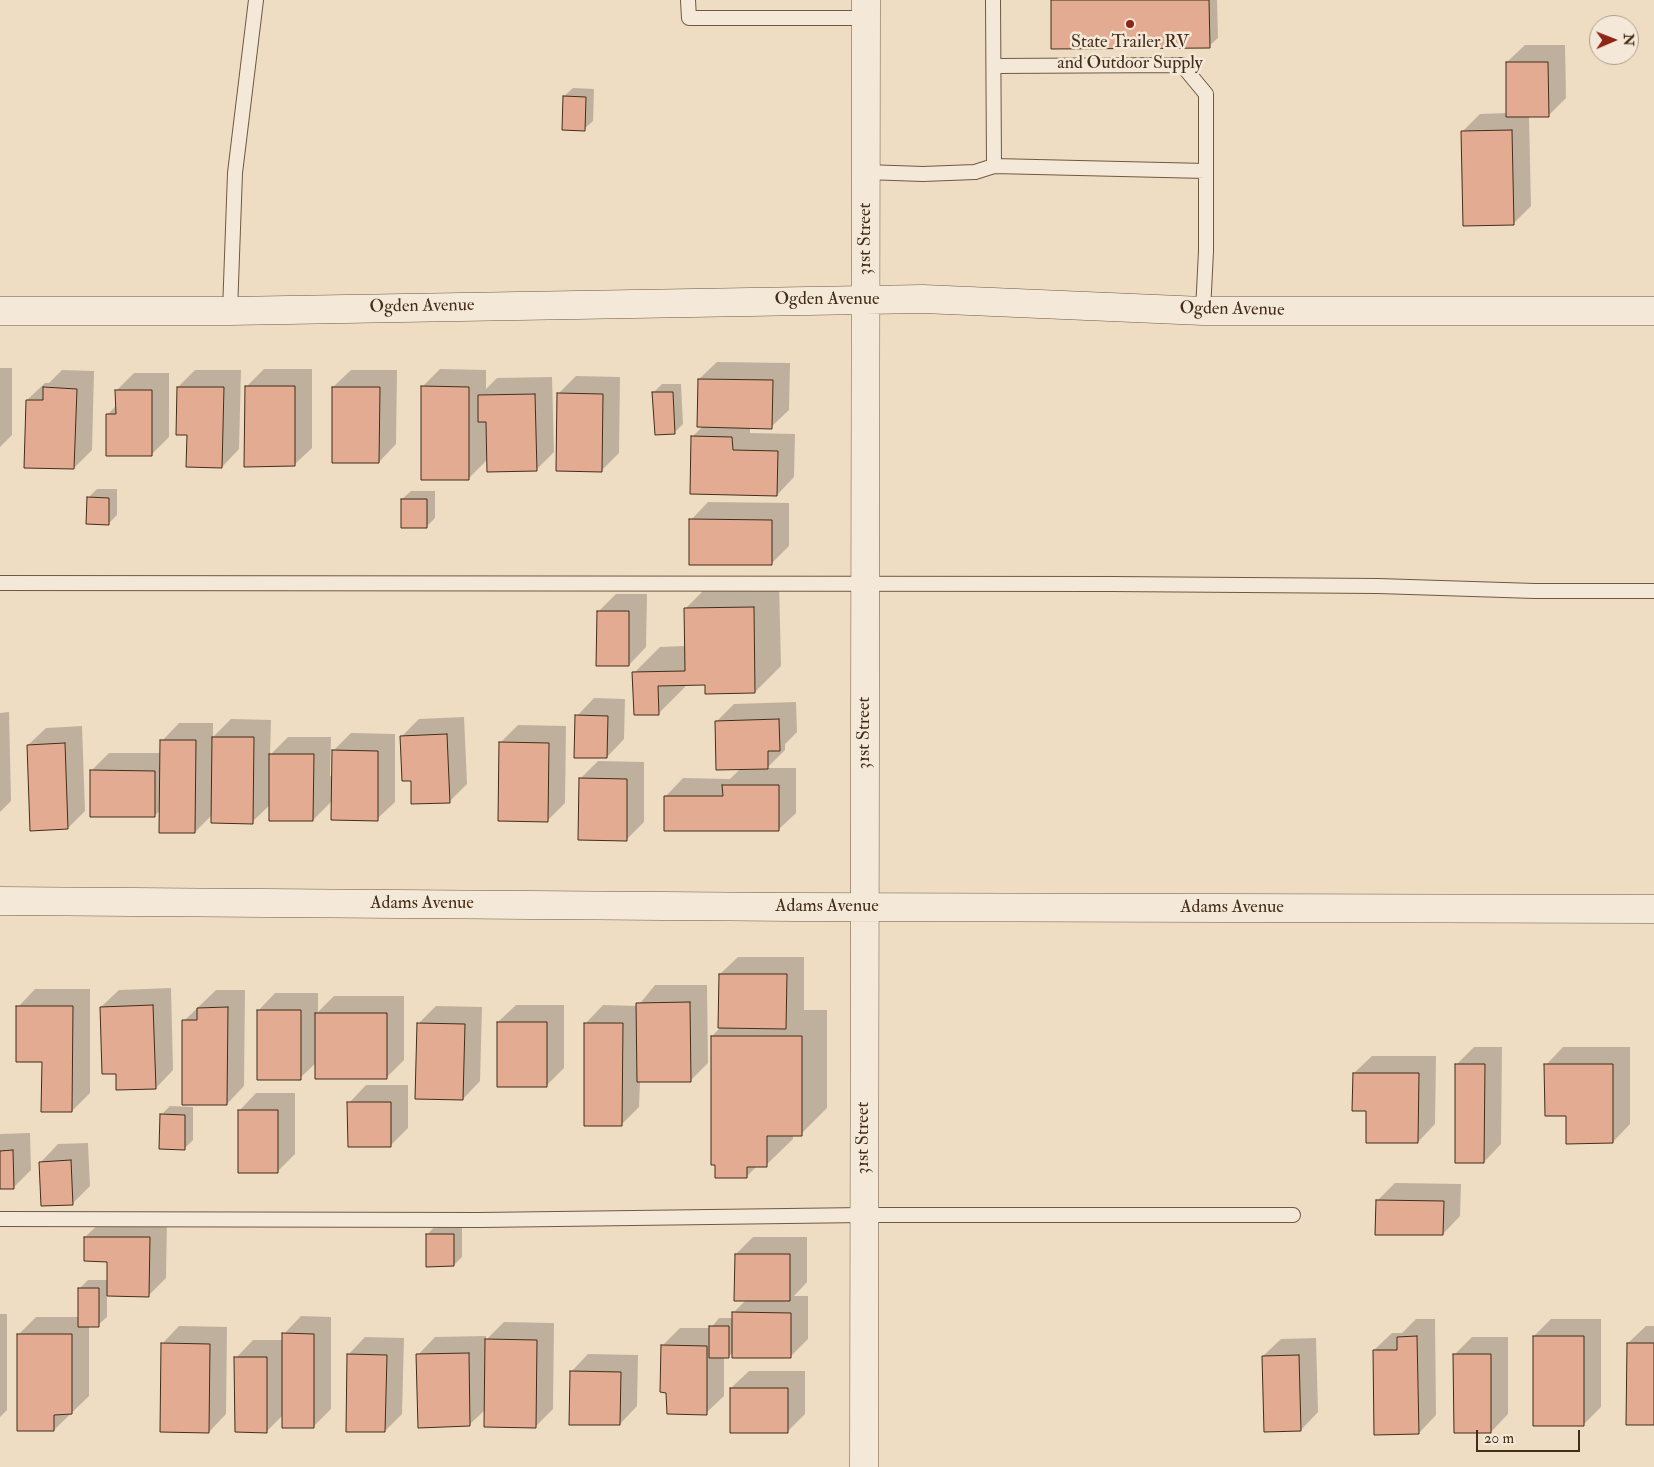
<!DOCTYPE html>
<html>
<head>
<meta charset="utf-8">
<style>
  body { margin:0 }
  #map { position:relative; width:1654px; height:1467px; overflow:hidden; background:#eeddc3; font-family:"IM FELL Double Pica",serif }
  canvas { display:block }
  .north { position:absolute; left:1589px; top:15px; width:50px; height:50px; box-sizing:border-box; background:#f4e9d8; border:1px solid #ae9e8b; border-radius:50%; rotate:89deg; font-size:14px; font-weight:700; line-height:20px; text-align:center; color:#442d18 }
  .north::after { content:''; display:block; margin:auto; width:18px; height:22px; background:#8f2418; clip-path:polygon(50% 0,100% 100%,50% 72%,0 100%) }
  .scale { position:absolute; left:1476px; top:1430px; width:104px; height:22px; box-sizing:border-box; border:2px solid #442d18; border-top:0; padding-left:6px; font-size:15px; line-height:18px; white-space:nowrap; color:#442d18; -webkit-text-stroke:4px #f4e9d8; paint-order:stroke }
</style>
</head>
<body>
<div id="map">
<canvas width="1654" height="1467"></canvas>
<div class="north">N</div>
<div class="scale">20 m</div>
</div>
<script>
const ctx = document.querySelector('canvas').getContext('2d');
ctx.lineJoin = 'round';
function fill(path, color) { ctx.fillStyle = color; ctx.fill(path, 'evenodd'); }
const toPath = rows => new Path2D(rows.map(r => 'M' + r).join(''));
function strokePath(path, color, width, dash) { ctx.strokeStyle = color; ctx.lineWidth = width; ctx.lineCap = dash ? 'butt' : 'round'; ctx.setLineDash(dash || []); ctx.stroke(path); }
function write(font, color, halo, rows, align = 'center') {
  ctx.font = font + ' "IM FELL Double Pica",serif'; ctx.lineWidth = 5; ctx.setLineDash([]); ctx.textBaseline = 'middle'; ctx.strokeStyle = halo; ctx.fillStyle = color; for (const [text, x, y, turn = 0] of rows) {
    ctx.save(); ctx.translate(x, y); ctx.rotate((+turn || 0) * Math.PI / 180); ctx.textAlign = isNaN(turn) ? turn : align; if (halo) ctx.strokeText(text, 0, 0); ctx.fillText(text, 0, 0); ctx.restore();
  }
}
const shadow = toPath([
  [1052,0,1217,0,1218,38,1209,46],
  [1525,45,1565,45,1566,98,1548,116,1529,116,1531,206,1513,224,1463,131,1480,114,1507,113,1507,62],
  [573,88,594,89,593,121,584,129,564,96],
  [717,362,790,363,789,410,771,427,750,427,750,433,795,434,794,477,777,495,692,437,703,426,699,379],
  [0,368,12,368,12,435,0,447],
  [264,369,312,369,312,448,294,465,246,387],
  [440,369,486,370,486,389,497,378,552,377,554,452,536,470,488,459,468,479,422,387],
  [62,370,94,371,92,450,74,468,27,400,45,383,49,383],
  [195,370,241,370,239,449,222,467,188,434,178,387],
  [351,370,397,370,396,444,379,462,333,387],
  [134,373,169,373,169,437,151,455,108,414,117,405,116,391],
  [576,376,620,377,619,453,601,471,558,394],
  [662,384,681,384,683,424,675,432,653,393],
  [97,489,117,489,117,515,108,524,88,498],
  [411,491,435,491,435,518,426,527,402,499],
  [708,502,789,503,789,546,771,564,691,520],
  [779,581,781,666,755,692,706,684,685,684,685,687,658,714,634,673,660,647,685,646,685,609,711,583],
  [616,594,647,594,646,647,629,665,598,612],
  [594,698,625,699,624,739,607,757,577,716],
  [796,702,797,732,785,744,785,750,767,768,796,768,796,813,778,830,666,796,683,778,730,779,741,768,716,722,734,704],
  [9,712,11,801,0,812,0,713],
  [464,717,467,784,449,802,401,737,419,719],
  [231,719,271,720,270,755,288,737,331,737,330,776,333,776,333,751,351,733,395,734,395,802,377,819,333,800,313,820,271,804,252,822,213,814,195,832,161,810,154,816,91,771,109,753,161,753,162,741,179,723,213,723,213,737],
  [518,725,566,726,565,803,547,821,500,743],
  [82,726,85,811,68,828,28,745,46,728],
  [598,761,644,762,644,822,627,839,580,779],
  [738,957,804,957,804,1010,827,1010,827,1108,801,1134,793,1134,793,1139,766,1165,758,1165,746,1177,712,1036,721,1027,720,974],
  [655,985,707,985,708,1063,690,1081,640,1081,639,1107,622,1124,586,1023,603,1005,638,1006],
  [171,988,173,1070,156,1088,101,1007,119,990],
  [35,989,90,989,90,1093,72,1111,43,1060,18,1007],
  [216,990,245,990,244,1086,227,1104,184,1021],
  [275,993,318,993,318,1012,334,996,404,996,404,1060,387,1077,317,1062,300,1078,258,1011],
  [516,1005,564,1005,564,1068,546,1086,498,1022],
  [436,1006,482,1007,480,1081,463,1099,418,1024],
  [1474,1047,1502,1047,1501,1144,1484,1162,1456,1065],
  [1563,1047,1630,1047,1630,1124,1613,1142,1567,1115,1546,1065],
  [1372,1056,1436,1056,1435,1124,1418,1142,1367,1110,1354,1073],
  [366,1085,408,1085,408,1128,390,1146,349,1103],
  [256,1093,295,1093,295,1154,278,1171,239,1111],
  [170,1106,193,1107,193,1140,184,1149,161,1115],
  [30,1133,31,1170,13,1188,0,1188,0,1134],
  [88,1143,90,1186,72,1204,41,1162,58,1144],
  [1395,1183,1461,1184,1460,1216,1443,1234,1377,1201],
  [103,1220,167,1220,166,1278,149,1295,107,1295,107,1317,98,1325,89,1325,89,1396,54,1430,18,1335,36,1317,79,1317,80,1288,88,1280,108,1280,108,1260,85,1237],
  [435,1226,462,1226,462,1257,454,1265,427,1235],
  [753,1237,807,1237,807,1282,794,1296,808,1296,808,1339,790,1357,733,1352,729,1356,724,1356,724,1396,706,1413,662,1346,680,1328,711,1328,719,1318,733,1318,733,1313,746,1300,736,1254],
  [0,1314,7,1314,7,1410,0,1417],
  [301,1316,331,1317,331,1409,313,1427,283,1415,266,1432,236,1358,253,1340,284,1340,284,1334],
  [1416,1319,1435,1319,1436,1415,1419,1433,1374,1350,1392,1333,1402,1333],
  [1551,1319,1601,1319,1601,1407,1583,1425,1534,1336],
  [504,1322,554,1323,553,1409,536,1426,486,1409,469,1425,418,1355,435,1337,486,1336,486,1340],
  [179,1326,227,1327,226,1414,209,1432,162,1344],
  [1646,1326,1654,1326,1654,1424,1628,1343],
  [365,1337,404,1338,402,1414,385,1431,348,1355],
  [1472,1337,1508,1337,1508,1414,1491,1432,1455,1354],
  [1316,1338,1318,1412,1301,1430,1263,1356,1281,1339],
  [588,1354,638,1355,637,1406,620,1424,571,1372],
  [749,1371,805,1371,805,1414,787,1432,731,1388]
]);
const building = toPath([
  [1051,0,1209,0,1210,48,1051,49,1051,0],
  [1506,62,1548,62,1549,117,1506,117,1506,62],
  [563,96,586,97,585,131,562,130,563,96],
  [1512,130,1514,225,1463,226,1461,131,1512,130],
  [698,379,773,380,772,429,697,427,698,379],
  [245,386,295,386,295,466,244,467,245,386],
  [421,386,469,387,469,480,421,480,421,386],
  [43,387,77,389,74,469,24,468,26,400,43,400,43,387],
  [177,387,224,387,222,468,186,467,187,435,176,435,177,387],
  [332,387,380,387,379,463,332,463,332,387],
  [115,390,152,390,152,456,106,456,106,414,116,414,115,390],
  [652,392,673,392,675,434,655,435,652,392],
  [557,393,603,394,602,472,556,471,557,393],
  [535,394,537,471,487,472,486,422,478,422,478,395,535,394],
  [691,436,732,437,733,450,778,451,777,496,690,494,691,436],
  [87,497,109,498,109,525,86,524,87,497],
  [401,499,427,499,427,528,401,528,401,499],
  [689,519,772,520,772,565,689,565,689,519],
  [754,607,755,693,705,694,705,685,658,686,659,715,634,715,632,672,685,671,684,608,754,607],
  [597,611,629,611,629,666,596,666,597,611],
  [575,715,608,716,607,758,574,758,575,715],
  [779,719,780,751,768,751,768,769,716,770,715,721,779,719],
  [447,734,450,803,411,804,411,781,402,781,400,736,447,734],
  [212,737,254,737,253,824,211,823,212,737],
  [160,740,196,740,195,833,159,833,160,740],
  [499,742,549,743,548,822,498,821,499,742],
  [65,743,68,829,30,831,27,745,65,743],
  [332,750,378,751,378,821,331,820,332,750],
  [269,754,314,754,313,821,269,821,269,754],
  [90,770,155,771,155,817,90,817,90,770],
  [579,778,627,779,627,841,578,840,579,778],
  [722,785,779,785,779,831,664,831,664,796,723,796,722,785],
  [719,974,787,974,786,1029,718,1028,719,974],
  [690,1002,691,1082,637,1082,636,1003,690,1002],
  [153,1005,156,1089,116,1090,116,1074,102,1074,100,1007,153,1005],
  [16,1006,73,1006,72,1112,41,1112,42,1062,16,1062,16,1006],
  [228,1007,227,1105,182,1105,182,1020,197,1020,197,1008,228,1007],
  [257,1010,301,1010,301,1080,257,1080,257,1010],
  [315,1013,387,1013,387,1079,315,1079,315,1013],
  [497,1022,547,1022,547,1087,497,1087,497,1022],
  [417,1023,465,1024,463,1100,415,1099,417,1023],
  [584,1023,623,1023,622,1126,584,1126,584,1023],
  [711,1036,802,1036,802,1136,767,1136,767,1167,747,1167,747,1178,715,1178,715,1165,711,1165,711,1036],
  [1455,1064,1485,1064,1484,1163,1455,1163,1455,1064],
  [1544,1064,1613,1064,1613,1143,1566,1144,1566,1116,1545,1116,1544,1064],
  [1353,1073,1419,1073,1418,1143,1366,1143,1366,1111,1352,1111,1353,1073],
  [347,1102,391,1102,391,1147,348,1147,347,1102],
  [238,1110,278,1110,278,1173,238,1173,238,1110],
  [160,1114,185,1115,185,1150,159,1149,160,1114],
  [13,1150,14,1189,0,1189,0,1151,13,1150],
  [71,1160,73,1205,41,1206,39,1162,71,1160],
  [1376,1200,1444,1201,1443,1235,1375,1235,1376,1200],
  [426,1234,454,1234,454,1266,426,1267,426,1234],
  [84,1237,150,1237,149,1297,107,1296,107,1262,84,1261,84,1237],
  [735,1254,790,1254,790,1301,734,1301,735,1254],
  [78,1288,99,1288,99,1327,78,1327,78,1288],
  [732,1312,791,1313,791,1358,732,1358,732,1312],
  [709,1326,729,1326,729,1358,709,1358,709,1326],
  [282,1333,314,1334,314,1428,282,1428,282,1333],
  [17,1334,72,1334,72,1414,54,1415,54,1431,17,1431,17,1334],
  [1417,1336,1419,1434,1374,1435,1373,1350,1397,1350,1397,1337,1417,1336],
  [1533,1336,1584,1336,1584,1426,1533,1426,1533,1336],
  [485,1339,537,1340,536,1428,484,1427,485,1339],
  [161,1343,210,1344,209,1433,160,1432,161,1343],
  [1627,1343,1654,1343,1654,1425,1626,1425,1627,1343],
  [661,1345,707,1346,707,1415,667,1414,666,1393,660,1392,661,1345],
  [469,1353,470,1426,418,1428,416,1354,469,1353],
  [347,1354,387,1355,385,1432,346,1432,347,1354],
  [1453,1354,1491,1354,1491,1433,1454,1433,1453,1354],
  [1299,1355,1301,1431,1264,1432,1262,1356,1299,1355],
  [234,1357,267,1357,267,1433,235,1432,234,1357],
  [570,1371,621,1372,620,1425,569,1425,570,1371],
  [730,1388,788,1388,788,1433,730,1433,730,1388]
]);
const service = toPath([
  [688,0,689,18,867,18],
  [994,66,1182,65,1206,94,1206,251,1203,311],
  [994,166,1206,171],
  [865,172,923,174,975,172,994,166,993,0],
  [230,311,235,173,256,0],
  [0,583,1111,584,1378,586,1535,591,1654,591],
  [0,1219,480,1220,864,1215,1293,1215]
]);
const minor = toPath([
  [0,311,230,311,923,299,1203,311,1654,311],
  [0,901,795,907,1654,909],
  [864,1467,866,0]
]);
const markers = [
  [1130,24,5,"#8f2418"]
];
const poiNames = [
  ["State Trailer RV",1130,43],
  ["and Outdoor Supply",1130,64]
];
const streetNames = [
  ["31st Street",866,239,-90],
  ["Ogden Avenue",827,300],
  ["Ogden Avenue",422,307,-1],
  ["Ogden Avenue",1232,310,1],
  ["31st Street",865,733,-90],
  ["Adams Avenue",422,904],
  ["Adams Avenue",827,907],
  ["Adams Avenue",1232,908],
  ["31st Street",864,1138,-90]
];
fill(shadow, '#0003');
fill(building, '#e2ab92');
strokePath(building, '#442d18', 1);
strokePath(service, '#6e5943', 16);
strokePath(minor, '#6e5943', 29);
strokePath(service, '#f4e9d8', 14);
strokePath(minor, '#f4e9d8', 28);
for (const [x, y, r, color] of markers) { const dot = new Path2D(); dot.arc(x, y, r, 0, 2 * Math.PI); ctx.fillStyle = color; ctx.fill(dot); strokePath(dot, '#f4e9d8', 2); }
write('18px', '#442d18', '#f4e9d8', poiNames);
write('18px', '#442d18', '#f4e9d8', streetNames);
</script>
</body>
</html>
